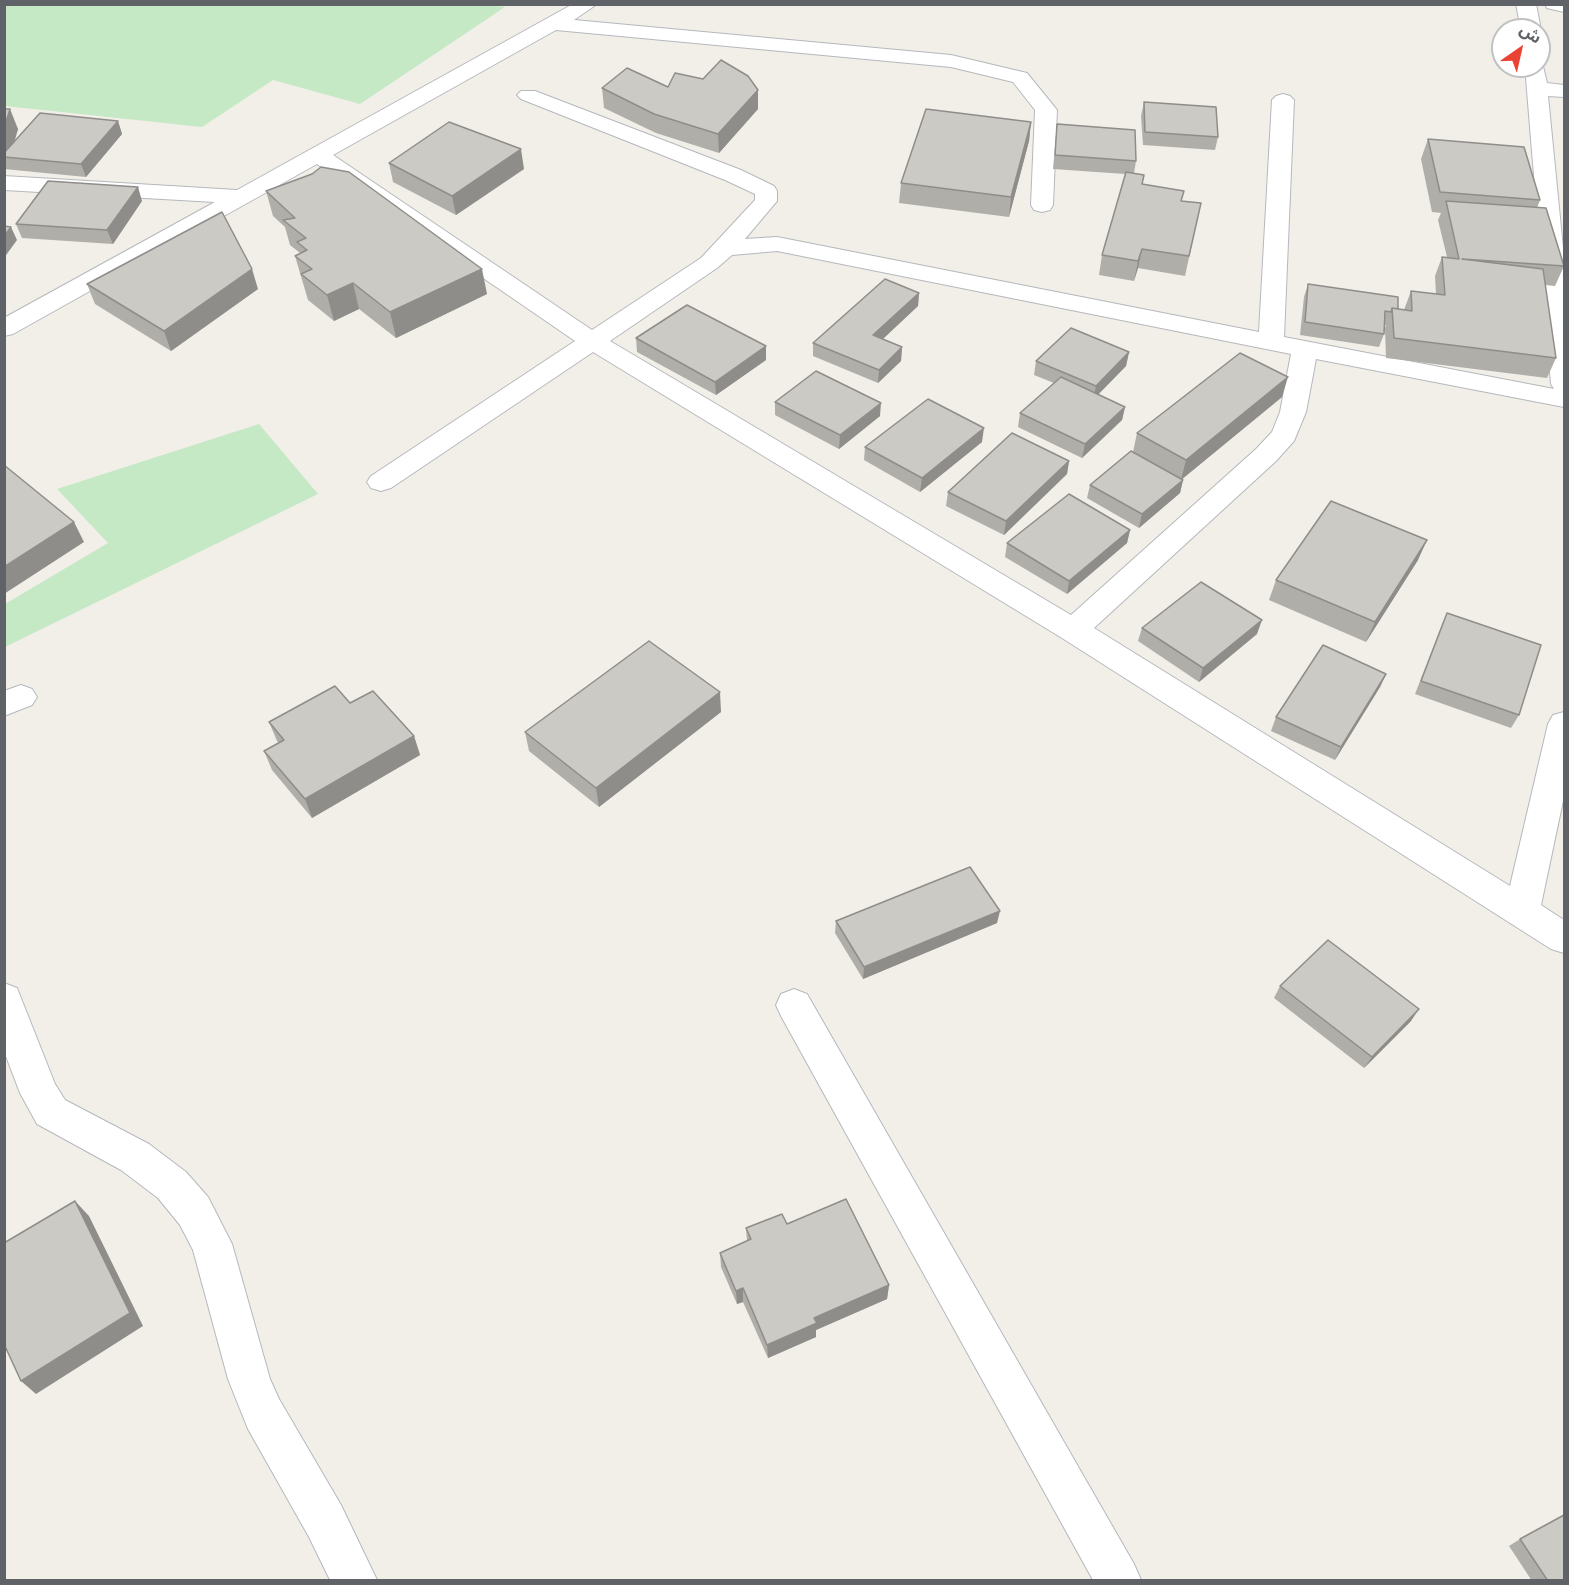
<!DOCTYPE html>
<html>
<head>
<meta charset="utf-8">
<style>
  body { margin:0 }
  #map { position:relative; width:1569px; height:1585px; overflow:hidden; background:#f1efe8; font-family:"Sofia Sans Condensed","Noto Sans Arabic",sans-serif }
  canvas { display:block }
  .frame { position:absolute; inset:0; border:6px solid #5f6368; pointer-events:none }
  .north { position:absolute; left:1491px; top:18px; width:60px; height:60px; box-sizing:border-box; background:#fff; border:2px solid #bfc1c3; border-radius:50%; rotate:34deg; font-size:16px; font-weight:700; line-height:24px; text-align:center; color:#5f6368 }
  .north::after { content:''; display:block; margin:auto; width:21px; height:27px; background:#ea4335; clip-path:polygon(50% 0,100% 100%,50% 72%,0 100%) }
</style>
</head>
<body>
<div id="map">
<canvas width="1569" height="1585"></canvas>
<div class="frame"></div>
<div class="north">ش</div>
</div>
<script>
const ctx = document.querySelector('canvas').getContext('2d');
ctx.lineJoin = 'round';
function fill(path, color) { ctx.fillStyle = color; ctx.fill(path, 'evenodd'); }
const toPath = rows => new Path2D(rows.map(r => 'M' + r).join(''));
function strokePath(path, color, width, dash) { ctx.strokeStyle = color; ctx.lineWidth = width; ctx.lineCap = dash ? 'butt' : 'round'; ctx.setLineDash(dash || []); ctx.stroke(path); }
const green = toPath([
  [474,4,505,7,360,104,273,80,202,127,5,106,5,5],
  [259,424,318,494,5,647,5,604,108,543,57,489]
]);
const minor = toPath([
  [573,4,597,4,574,20,951,55,1027,73,1057,110,1053,205,1050,210,1042,212,1034,210,1031,205,1035,110,1013,82,951,67,556,30,333,155,592,330,701,258,755,200,755,194,725,180,521,99,517,95,521,91,535,91,741,170,774,186,777,191,777,201,745,239,777,237,1259,332,1272,100,1276,96,1283,94,1290,96,1294,100,1284,337,1554,389,1551,384,1525,66,1539,66,1539,61,1542,62,1547,83,1564,85,1564,97,1548,96,1564,258,1564,407,1316,359,1306,412,1294,441,1276,461,1094,628,1510,886,1548,724,1553,715,1564,712,1564,796,1541,905,1564,920,1564,953,1551,949,1062,638,593,352,391,488,381,491,371,488,367,482,371,476,575,341,317,164,13,334,4,336,4,318,215,202,4,190,4,176,237,190,573,4],
  [777,251,1291,354,1280,412,1272,432,1256,449,1071,615,610,341,717,268,732,255,777,251],
  [1516,4,1536,4,1541,30,1539,33,1539,30,1521,30,1516,4],
  [1545,4,1564,4,1564,12,1547,8,1545,4],
  [21,685,32,689,37,697,32,705,4,716,4,691,21,685],
  [4,983,17,988,55,1084,65,1100,149,1144,186,1172,208,1197,232,1244,270,1379,279,1399,341,1505,377,1580,330,1580,309,1537,248,1429,228,1379,193,1250,180,1225,158,1198,121,1170,37,1124,20,1093,4,1051,4,983],
  [794,989,807,994,1134,1564,1141,1580,1093,1580,781,1016,776,1005,781,994,794,989]
]);
const wall = toPath([
  [668,87,758,90,758,109,719,153,656,133,604,108,602,88],
  [1144,102,1218,137,1215,150,1143,145,1141,116],
  [4,109,18,129,14,142,118,121,122,134,86,177,4,169],
  [1031,122,1029,141,1009,217,899,203,901,183],
  [1057,124,1136,161,1134,173,1144,175,1142,185,1181,201,1201,203,1185,276,1138,268,1134,281,1099,275,1102,255,1125,174,1053,169],
  [1428,139,1540,200,1537,208,1564,266,1555,286,1545,285,1556,358,1547,378,1386,358,1385,328,1386,325,1385,325,1384,334,1379,347,1300,335,1304,297,1308,284,1398,309,1404,310,1411,291,1436,294,1435,276,1442,257,1447,257,1438,220,1441,213,1432,212,1421,159],
  [389,163,524,169,456,215,393,182],
  [266,191,487,294,396,338,359,309,334,321,308,300,295,256,300,253,290,245,285,227,273,216],
  [142,201,113,244,22,238,16,224],
  [87,284,258,289,171,351,95,304],
  [919,293,918,306,883,339,902,347,901,361,878,383,813,356,813,343],
  [636,338,766,346,766,360,716,395,637,352],
  [1129,352,1126,366,1098,394,1125,407,1122,420,1082,458,1018,427,1020,413,1054,383,1034,375,1036,361],
  [1282,397,1182,479,1183,480,1180,493,1139,528,1087,498,1090,485,1133,452,1137,433],
  [775,402,880,416,839,449,775,415],
  [982,442,920,492,864,460,865,447],
  [1069,461,1067,474,1004,535,946,506,948,492],
  [1130,530,1127,543,1067,594,1005,557,1007,543],
  [1418,560,1366,642,1269,600,1276,580],
  [1447,613,1519,715,1511,728,1415,694,1441,627],
  [1142,628,1257,634,1199,682,1138,641],
  [1386,674,1380,687,1335,760,1271,731,1276,717],
  [350,703,414,736,420,755,312,818,272,770,264,751,279,743,277,741,269,722],
  [721,712,599,807,529,751,525,732],
  [836,921,997,923,863,979,835,933],
  [1280,986,1411,1021,1364,1068,1274,998],
  [787,1224,889,1285,887,1299,816,1330,816,1337,768,1358,743,1302,737,1304,721,1267,720,1253,747,1241,746,1228],
  [1520,1539,1564,1581,1532,1581,1509,1546]
]);
const shadedWall = toPath([
  [758,90,758,109,719,153,718,134],
  [10,109,18,129,10,157,4,157,4,128],
  [118,121,122,134,86,177,81,164],
  [1031,122,1029,141,1009,217,1011,197],
  [521,149,524,169,456,215,452,196],
  [138,187,142,201,113,244,107,230],
  [11,227,17,240,4,258,4,236],
  [1142,249,1138,268,1134,281,1138,261],
  [252,269,258,289,171,351,164,331],
  [482,269,487,294,396,338,390,312],
  [353,283,359,309,334,321,327,295],
  [919,293,918,306,872,349,873,335],
  [766,346,766,360,716,395,715,382],
  [902,347,901,361,878,383,879,370],
  [1129,352,1126,366,1093,400,1096,386],
  [1288,377,1282,397,1181,480,1186,460],
  [881,403,880,416,839,449,840,435],
  [1125,407,1122,420,1082,458,1085,444],
  [984,428,982,442,920,492,922,478],
  [1069,461,1067,474,1004,535,1006,521],
  [1183,480,1180,493,1139,528,1142,514],
  [74,522,84,542,4,594,4,567],
  [1130,530,1127,543,1067,594,1069,581],
  [1427,540,1418,560,1366,642,1375,622],
  [1262,620,1257,634,1199,682,1203,668],
  [1386,674,1380,687,1335,760,1341,747],
  [720,692,721,712,599,807,596,788],
  [414,736,420,755,312,818,305,799],
  [1000,911,997,923,863,979,864,967],
  [1419,1009,1411,1021,1364,1068,1372,1057],
  [75,1201,89,1216,143,1326,36,1394,21,1381],
  [889,1285,887,1299,816,1330,816,1337,768,1358,767,1345,814,1318],
  [743,1288,743,1302,737,1304,736,1291]
]);
const building = toPath([
  [721,60,748,76,758,90,718,134,654,114,602,88,627,68,668,87,675,73,703,79,721,60],
  [1144,102,1216,107,1218,137,1145,132,1144,102],
  [4,109,10,109,4,128,4,109],
  [926,109,1031,122,1011,197,901,183,926,109],
  [40,113,118,121,81,164,4,157,4,153,40,113],
  [449,122,521,149,452,196,389,163,449,122],
  [1057,124,1135,130,1136,161,1055,155,1057,124],
  [1428,139,1524,147,1540,200,1440,192,1428,139],
  [321,167,349,172,482,269,390,312,353,283,327,295,301,274,312,269,295,256,307,250,297,242,306,238,283,220,295,218,266,191,312,174,321,167],
  [1126,172,1144,175,1142,184,1184,191,1181,201,1201,203,1189,256,1142,249,1138,261,1102,255,1126,172],
  [48,181,138,187,107,230,16,224,48,181],
  [1446,201,1546,208,1564,266,1462,259,1543,269,1556,358,1394,338,1392,308,1412,311,1411,291,1445,295,1442,257,1459,259,1446,201],
  [222,212,252,269,164,331,87,284,222,212],
  [4,226,11,227,4,236,4,226],
  [885,279,919,293,873,335,902,347,879,370,813,343,885,279],
  [1308,284,1398,297,1398,309,1392,308,1391,312,1385,311,1384,334,1305,322,1308,284],
  [687,305,766,346,715,382,636,338,687,305],
  [1071,328,1129,352,1096,386,1036,361,1071,328],
  [1240,353,1288,377,1186,460,1137,433,1240,353],
  [816,371,881,403,840,435,775,402,816,371],
  [1061,377,1125,407,1085,444,1020,413,1061,377],
  [928,399,984,428,922,478,865,447,928,399],
  [1012,433,1069,461,1006,521,948,492,1012,433],
  [1131,451,1183,480,1142,514,1090,485,1131,451],
  [4,465,74,522,4,567,4,465],
  [1069,494,1130,530,1069,581,1007,543,1069,494],
  [1331,501,1427,540,1375,622,1276,580,1331,501],
  [1201,582,1262,620,1203,668,1142,628,1201,582],
  [1447,613,1541,645,1519,715,1421,681,1447,613],
  [649,641,720,692,596,788,525,732,649,641],
  [1323,645,1386,674,1341,747,1276,717,1323,645],
  [335,686,350,703,373,691,414,736,305,799,264,751,284,740,269,722,335,686],
  [970,867,1000,911,864,967,836,921,970,867],
  [1328,940,1419,1009,1372,1057,1280,986,1328,940],
  [846,1199,889,1285,814,1318,817,1323,767,1345,743,1288,736,1291,720,1253,751,1239,746,1228,782,1214,787,1224,846,1199],
  [75,1201,130,1313,21,1381,4,1344,4,1243,75,1201],
  [1564,1515,1564,1581,1548,1581,1520,1539,1564,1515]
]);
fill(green, '#c5e8c5');
strokePath(minor, '#b5b8bc', 2);
fill(minor, '#fff');
fill(wall, '#afaea9');
fill(shadedWall, '#8f8d8a');
fill(building, '#cccac5');
strokePath(building, '#8f8d8a', 1.5);
</script>
</body>
</html>
